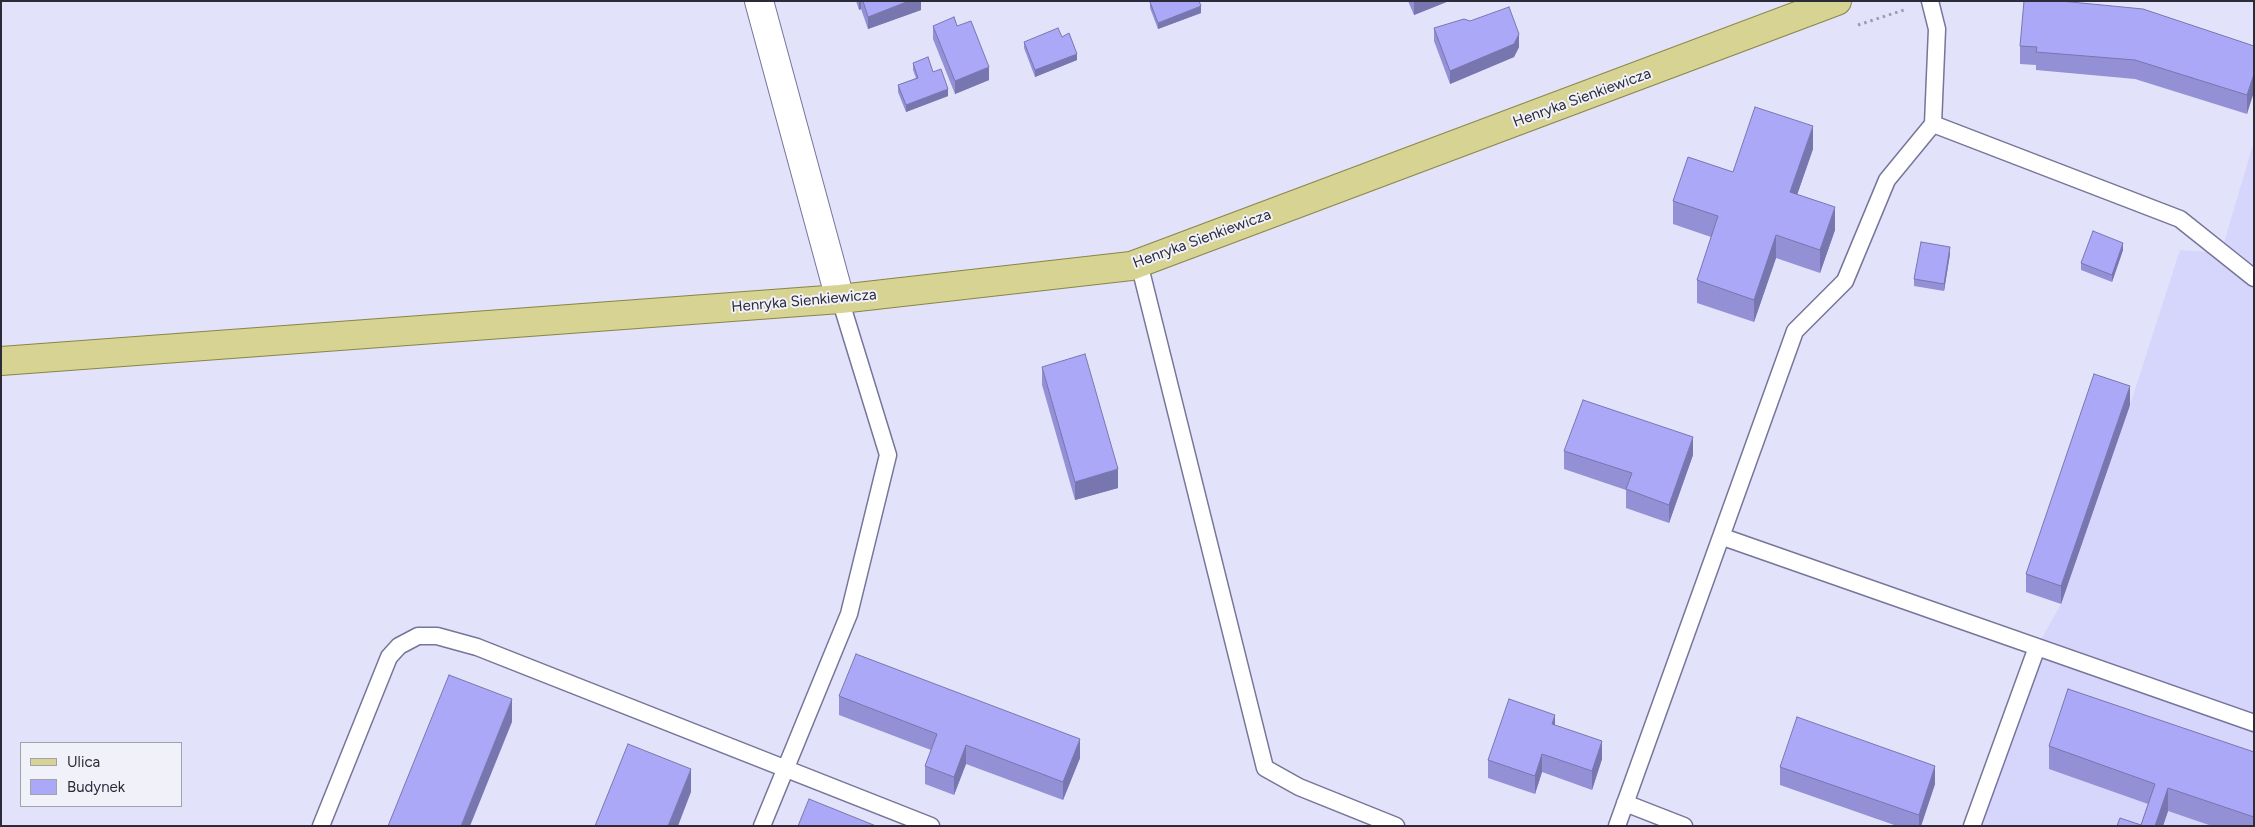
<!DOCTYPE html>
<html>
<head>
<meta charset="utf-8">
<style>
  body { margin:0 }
  #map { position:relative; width:2255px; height:827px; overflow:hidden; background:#e2e2fb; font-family:Figtree,sans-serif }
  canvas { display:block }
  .frame { position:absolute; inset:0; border:2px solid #2b2b3a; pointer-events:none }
  .legend { position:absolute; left:20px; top:742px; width:162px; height:65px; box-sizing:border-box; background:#f1f1f9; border:1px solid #a2a2ad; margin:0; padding:6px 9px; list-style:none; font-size:15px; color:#2b2b3a }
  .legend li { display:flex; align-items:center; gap:10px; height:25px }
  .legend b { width:25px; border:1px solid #a2a2ad }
</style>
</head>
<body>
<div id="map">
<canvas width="2255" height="827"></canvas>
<div class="frame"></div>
<ul class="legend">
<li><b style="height:6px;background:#d7d393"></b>Ulica</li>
<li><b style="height:14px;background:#aca8f8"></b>Budynek</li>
</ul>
</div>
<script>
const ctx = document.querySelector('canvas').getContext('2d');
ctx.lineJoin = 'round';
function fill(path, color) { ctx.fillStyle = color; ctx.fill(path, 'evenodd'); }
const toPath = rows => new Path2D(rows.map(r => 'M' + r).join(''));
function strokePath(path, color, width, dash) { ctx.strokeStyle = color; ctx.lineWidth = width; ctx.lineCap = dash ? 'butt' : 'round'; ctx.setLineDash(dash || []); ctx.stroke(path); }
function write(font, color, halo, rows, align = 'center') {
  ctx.font = font + ' Figtree,sans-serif'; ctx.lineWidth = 4; ctx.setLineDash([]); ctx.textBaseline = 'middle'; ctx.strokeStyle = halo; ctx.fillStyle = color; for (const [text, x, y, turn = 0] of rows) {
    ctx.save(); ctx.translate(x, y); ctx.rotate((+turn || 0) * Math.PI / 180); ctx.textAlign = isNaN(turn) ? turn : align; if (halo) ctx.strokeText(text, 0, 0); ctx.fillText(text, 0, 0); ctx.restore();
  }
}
const built = toPath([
  [2254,141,2254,826,1972,826,2037,647,2061,604,2130,405,2180,250,2221,253]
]);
const path = toPath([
  [1858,25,1907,9]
]);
const lane = toPath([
  [1930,1,1937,29,1933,124],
  [1139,263,1265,768,1299,787,1396,826],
  [1723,537,2254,723],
  [1625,803,1684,826],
  [321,826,389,657,399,646,418,636,437,636,477,647,931,826],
  [762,826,849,614,888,455,840,299],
  [1617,826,1795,331,1845,281,1887,180,1933,124,2180,219,2254,278],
  [1972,826,2037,647]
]);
const street = toPath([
  [759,1,840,299]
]);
const primary = toPath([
  [1,361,840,299,1131,266,1837,1]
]);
const wall = toPath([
  [856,1,921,1,921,10,868,29,861,9,859,10],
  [1408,1,1449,1,1414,15],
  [1150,2,1201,13,1158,29,1150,8],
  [933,26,957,26,989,80,955,94,933,39],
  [1434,28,1519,47,1514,57,1450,84,1434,41],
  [1062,37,1077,60,1035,77,1024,48,1024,42],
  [2020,46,2254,46,2247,114,2135,79,2036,70,2036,65,2020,64],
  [913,63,933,72,948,96,906,112,898,92,898,85,916,78,913,70],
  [1813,149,1797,195,1835,230,1820,273,1776,258,1754,322,1697,303,1697,280,1711,237,1673,224,1673,201,1733,172],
  [2123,250,2112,282,2081,270,2081,263],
  [1950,254,1944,291,1914,286,1914,279],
  [1042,367,1118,488,1075,500,1042,385],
  [2130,405,2061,604,2026,592,2026,574],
  [1564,451,1693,455,1669,523,1626,508,1626,490,1564,469],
  [839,696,1080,758,1063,800,966,764,954,795,925,784,925,766,931,750,839,715],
  [1555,725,1602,759,1592,790,1542,772,1535,794,1488,778,1488,760],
  [2049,746,2254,752,2254,826,2212,826,2168,811,2163,826,2117,826,2141,825,2148,804,2049,769],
  [1780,767,1935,784,1921,826,1897,826,1780,785]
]);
const shadedWall = toPath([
  [859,1,861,1,861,9,859,10],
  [909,1,921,1,921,10,868,29,868,17],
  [1414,1,1449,1,1414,15],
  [1201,6,1201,13,1158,29,1158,23],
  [1519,34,1519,47,1514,57,1450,84,1450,71],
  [1077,54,1077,60,1035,77,1035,70],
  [989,67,989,80,955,94,955,81],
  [2254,74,2254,92,2247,114,2247,95],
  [948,89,948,96,906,112,906,105],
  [1813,126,1813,149,1790,215,1790,192],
  [1835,207,1835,230,1820,273,1820,250],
  [1776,235,1776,258,1754,322,1754,300],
  [2123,243,2123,250,2112,282,2112,275],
  [1950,247,1950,254,1944,291,1944,284],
  [2130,386,2130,405,2061,604,2061,586],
  [1693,437,1693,455,1669,523,1669,505],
  [1118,469,1118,488,1075,500,1075,482],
  [512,699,512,722,470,826,461,826],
  [1555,715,1555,733,1552,724],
  [1080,739,1080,758,1063,800,1063,782],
  [1602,741,1602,759,1592,790,1592,771],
  [966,745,966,764,954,795,954,777],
  [1542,754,1542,772,1535,794,1535,776],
  [1935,766,1935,784,1921,826,1919,826,1919,815],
  [691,769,691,792,678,826,668,826],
  [2168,788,2168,811,2163,826,2155,826]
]);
const building = toPath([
  [863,1,909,1,868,17,863,1],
  [1152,1,1199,1,1201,6,1158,23,1150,2,1152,1],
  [2024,1,2061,1,2143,9,2254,46,2254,74,2247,95,2135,60,2036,52,2037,47,2020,46,2024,1],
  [1509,7,1519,34,1514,44,1450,71,1434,28,1464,19,1470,21,1509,7],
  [954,17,957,26,971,21,989,67,955,81,933,26,954,17],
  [1058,28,1062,37,1069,33,1077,54,1035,70,1024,42,1058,28],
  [928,57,933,72,941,69,948,89,906,105,898,85,918,78,913,63,928,57],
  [1755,107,1813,126,1790,192,1835,207,1820,250,1776,235,1754,300,1697,280,1718,216,1673,201,1688,157,1733,172,1755,107],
  [2093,231,2123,243,2112,275,2081,263,2093,231],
  [1921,242,1950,247,1944,284,1914,279,1921,242],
  [1085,354,1118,469,1075,482,1042,367,1085,354],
  [2094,374,2130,386,2061,586,2026,574,2094,374],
  [1583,400,1693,437,1669,505,1626,489,1632,473,1564,451,1583,400],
  [856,654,1080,739,1063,782,966,745,954,777,925,766,937,734,839,696,856,654],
  [449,675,512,699,461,826,388,826,449,675],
  [2068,689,2254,752,2254,817,2168,788,2155,826,2117,826,2120,818,2141,825,2155,784,2049,746,2068,689],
  [1509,699,1555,715,1552,724,1602,741,1592,771,1542,754,1535,776,1488,760,1509,699],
  [1797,717,1935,766,1919,815,1780,767,1797,717],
  [628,744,691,769,668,826,595,826,628,744],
  [809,799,876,826,798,826,809,799]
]);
const streetNames = [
  ["Henryka Sienkiewicza",1582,98,-20],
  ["Henryka Sienkiewicza",1202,239,-20],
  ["Henryka Sienkiewicza",804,301,-5]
];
fill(built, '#d6d5fc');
strokePath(lane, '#76759a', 19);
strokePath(street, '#76759a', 30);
strokePath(primary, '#898545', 30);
strokePath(path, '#9c9cb1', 3, [2.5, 4]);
strokePath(lane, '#fff', 16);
strokePath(street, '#fff', 28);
strokePath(primary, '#d7d393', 28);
fill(wall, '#9490d5');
fill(shadedWall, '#7876ae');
fill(building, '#aca8f8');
strokePath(building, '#7876ae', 1);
write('15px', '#2b2b3a', '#f1f1f9', streetNames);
</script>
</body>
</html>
